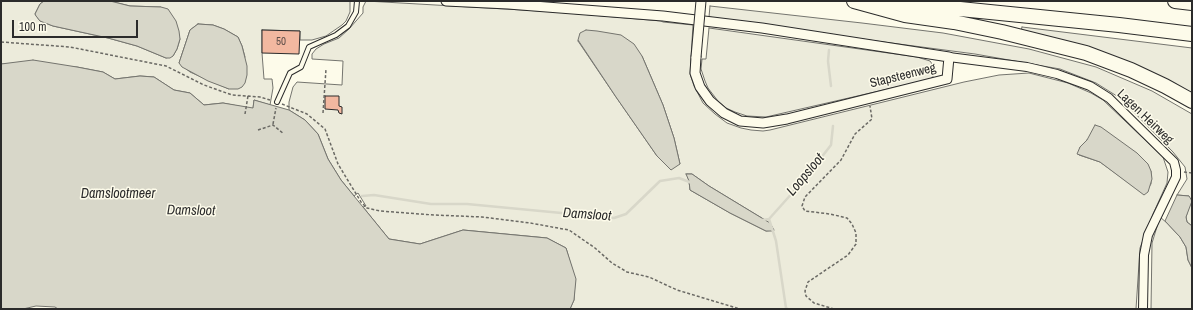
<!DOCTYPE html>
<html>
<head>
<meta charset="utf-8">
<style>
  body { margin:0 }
  #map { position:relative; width:1193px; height:310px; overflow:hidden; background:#fdfbea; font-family:"Archivo Narrow",sans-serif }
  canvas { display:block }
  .frame { position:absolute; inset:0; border:2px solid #2b2b2b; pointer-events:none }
  .scale { position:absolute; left:12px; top:20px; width:126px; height:18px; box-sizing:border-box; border:2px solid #2b2b2b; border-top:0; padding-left:5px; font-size:12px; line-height:14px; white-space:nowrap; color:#2b2b2b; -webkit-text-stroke:3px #fdfbea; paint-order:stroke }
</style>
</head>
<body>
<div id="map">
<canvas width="1193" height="310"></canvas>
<div class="frame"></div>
<div class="scale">100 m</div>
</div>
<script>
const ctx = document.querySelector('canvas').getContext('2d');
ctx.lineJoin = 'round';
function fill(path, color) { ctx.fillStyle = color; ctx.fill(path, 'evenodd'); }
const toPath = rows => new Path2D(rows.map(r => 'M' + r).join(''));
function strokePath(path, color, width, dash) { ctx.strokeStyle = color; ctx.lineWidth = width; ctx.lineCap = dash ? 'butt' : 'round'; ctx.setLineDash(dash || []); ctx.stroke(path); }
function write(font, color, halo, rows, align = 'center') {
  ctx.font = font + ' "Archivo Narrow",sans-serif'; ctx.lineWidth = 3; ctx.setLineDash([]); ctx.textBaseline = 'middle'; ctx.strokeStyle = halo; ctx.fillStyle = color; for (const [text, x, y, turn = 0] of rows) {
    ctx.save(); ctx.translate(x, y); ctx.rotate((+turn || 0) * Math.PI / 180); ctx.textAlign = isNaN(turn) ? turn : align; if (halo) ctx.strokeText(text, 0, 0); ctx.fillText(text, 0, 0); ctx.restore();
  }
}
const green = toPath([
  [1,1,44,1,40,4,35,14,40,21,53,26,108,38,137,46,166,58,173,56,177,49,180,39,161,7,130,6,110,1,105,1,350,1,350,12,346,21,342,25,326,36,312,40,300,40,300,31,262,30,262,53,264,79,272,79,273,88,270,105,254,100,253,109,223,103,204,105,190,93,174,90,154,77,140,76,115,79,103,72,77,67,1,64,1,1],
  [198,24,213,25,224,29,238,37,242,46,245,57,229,89,190,72,179,63,190,30,198,24],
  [366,1,557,12,661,21,663,22,693,25,690,74,694,86,703,103,715,114,727,123,741,128,751,130,763,131,770,130,964,82,999,75,1029,73,1068,83,1091,93,1103,100,1163,157,1168,172,1167,183,1153,214,1140,248,1136,309,570,309,574,300,575,279,566,248,547,238,463,230,420,244,389,239,363,207,366,206,358,193,354,196,341,180,328,159,318,134,305,120,289,110,289,102,293,87,297,82,342,85,343,61,312,59,312,54,316,49,324,44,339,38,349,29,363,13,363,7,366,1],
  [578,41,642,56,663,105,674,138,680,164,657,156,616,97,578,41],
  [1087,140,1151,171,1151,184,1144,194,1100,162,1079,155,1080,147,1087,140],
  [687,174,692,174,709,186,770,223,774,230,766,231,730,213,690,190,689,181,687,174],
  [710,6,862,23,943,33,1029,49,1096,67,1152,91,1192,114,1192,226,1187,222,1186,217,1188,210,1189,196,1177,195,1187,179,1185,167,1173,152,1120,98,1096,83,1060,69,975,54,876,41,709,17,710,6],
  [1022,27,1192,48,1192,93,1157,75,1021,31,1022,27],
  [709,28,917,57,930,61,935,68,935,73,932,78,927,80,766,117,747,116,735,112,726,108,718,101,708,88,705,81,701,69,702,59,706,59,709,28],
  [1160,217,1167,223,1180,237,1186,247,1188,260,1192,268,1192,309,1151,309,1152,243,1160,217]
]);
const water = toPath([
  [44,1,110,1,130,6,161,7,168,9,176,21,179,31,180,39,177,49,173,56,170,58,166,58,137,46,108,38,53,26,40,21,36,16,35,14,40,4,44,1],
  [198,24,213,25,224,29,238,37,242,46,247,66,247,75,245,83,242,87,238,89,229,89,208,81,182,67,179,63,190,30,198,24],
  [586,30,597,31,621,35,634,44,642,56,663,105,674,138,680,164,671,170,657,156,616,97,578,40,580,33,586,30],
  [33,60,77,67,103,72,115,79,140,76,154,77,174,90,190,93,204,105,223,103,253,108,254,100,289,110,305,120,318,134,328,159,341,180,389,239,420,244,463,230,547,238,566,248,576,279,574,300,570,309,58,309,55,307,36,306,23,309,1,309,1,64,33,60],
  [1095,125,1101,127,1137,153,1148,164,1151,171,1152,179,1148,192,1144,195,1100,162,1077,154,1080,147,1087,140,1095,125],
  [686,174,692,174,709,186,770,223,774,231,766,231,730,213,690,190,689,181,686,174],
  [1177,195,1189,196,1192,201,1186,217,1187,222,1192,226,1192,268,1188,260,1186,247,1180,237,1165,221,1177,195]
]);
const stream = toPath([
  [829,50,828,61,831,86],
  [362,196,374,195,431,204,467,204,614,218,626,214,660,181,679,178,692,183],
  [769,219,803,181,831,145,833,126],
  [762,220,769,219,776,241,786,308,788,309]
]);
const building = toPath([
  [262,30,300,31,299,54,262,53,262,30],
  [325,96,339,96,339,106,342,107,342,114,339,113,338,110,325,109,325,96]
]);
const path = toPath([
  [1,42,70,47,166,66,204,85,232,95,260,97,270,100],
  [282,104,307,114,325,129,338,164,361,202,367,208,380,211,434,215,482,217,530,223,569,230,595,248,612,263,627,272,649,277,677,290,740,309],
  [323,113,326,69],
  [245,114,248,96],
  [273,124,276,108],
  [258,130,273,125,284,134],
  [1184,172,1192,173],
  [834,309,814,303,806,296,805,291,808,282,848,255,856,244,856,233,852,224,847,218,830,214,805,211,802,206,805,197,841,160,855,134,872,119,870,106]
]);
const service = toPath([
  [277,102,290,73,301,67,309,47,336,35,348,26,356,12,357,1]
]);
const minor = toPath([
  [949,57,1027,67,1057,74,1090,86,1109,98,1174,162,1176,170,1176,177,1148,235,1144,255,1143,309]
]);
const tertiary = toPath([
  [446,1,508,4,663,16,762,28,949,57,947,79,787,119,763,123,740,121,724,113,710,101,700,87,695,73,696,57]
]);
const motorway = toPath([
  [854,1,905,15,954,22,1002,32,1086,53,1131,70,1165,86,1192,101],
  [881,1,1119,25,1192,34],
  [1175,1,1192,3]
]);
const tertiaryBridge = toPath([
  [696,57,701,1]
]);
const numberNames = [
  ["50",281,42]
];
const streetNames = [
  ["Stapsteenweg",903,76,-14],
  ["Lagen Heirweg",1145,117,44]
];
const waterNames = [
  ["Loopsloot",806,175,-50],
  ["Damslootmeer",118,194],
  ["Damsloot",191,211,1],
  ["Damsloot",587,215,4]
];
fill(green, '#ecebdb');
strokePath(green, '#74746e', 1);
fill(water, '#d8d7c9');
strokePath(water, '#74746e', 1);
strokePath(stream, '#d8d7c9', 2.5);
fill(building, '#f2b8a0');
strokePath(building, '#2b2b2b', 1);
strokePath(service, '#2b2b2b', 6);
strokePath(minor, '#2b2b2b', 10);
strokePath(tertiary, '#2b2b2b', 11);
strokePath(motorway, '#2b2b2b', 16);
strokePath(path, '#6a6964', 1.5, [3, 2]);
strokePath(service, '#fdfbea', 4);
strokePath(minor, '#fdfbea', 8);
strokePath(tertiary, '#fdfbea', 9);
strokePath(motorway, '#fdfbea', 14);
strokePath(tertiaryBridge, '#2b2b2b', 11, []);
strokePath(tertiaryBridge, '#fdfbea', 9);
write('11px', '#5d4e48', null, numberNames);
write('13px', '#2b2b2b', '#fdfbea', streetNames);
write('italic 14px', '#2b2b2b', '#fdfbea', waterNames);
</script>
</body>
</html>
